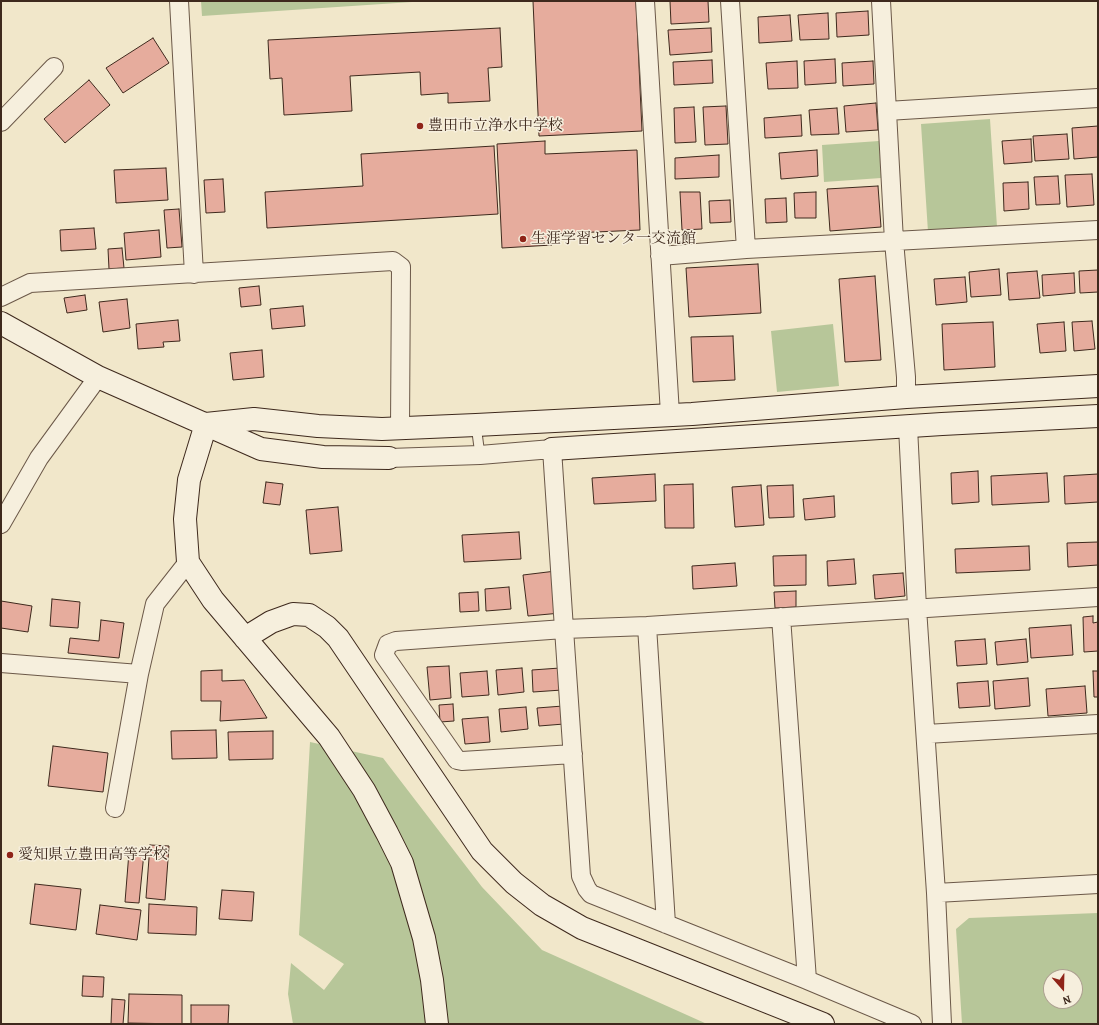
<!DOCTYPE html>
<html>
<head>
<meta charset="utf-8">
<style>
  body { margin:0 }
  #map { position:relative; width:1099px; height:1025px; overflow:hidden; background:#f1e7ca; font-family:Alegreya,serif }
  canvas { display:block }
  .frame { position:absolute; inset:0; border:2px solid #3e291d; pointer-events:none }
  .north { position:absolute; left:1043px; top:969px; width:40px; height:40px; box-sizing:border-box; background:#f6efdd; border:1px solid #aca090; border-radius:50%; rotate:160deg; font-size:11px; font-weight:700; line-height:16px; text-align:center; color:#3e291d }
  .north::after { content:''; display:block; margin:auto; width:14px; height:18px; background:#8f2418; clip-path:polygon(50% 0,100% 100%,50% 72%,0 100%) }
</style>
</head>
<body>
<div id="map">
<canvas width="1099" height="1025"></canvas>
<div class="frame"></div>
<div class="north">N</div>
</div>
<script>
const ctx = document.querySelector('canvas').getContext('2d');
ctx.lineJoin = 'round';
function fill(path, color) { ctx.fillStyle = color; ctx.fill(path, 'evenodd'); }
const toPath = rows => new Path2D(rows.map(r => 'M' + r).join(''));
function strokePath(path, color, width, dash) { ctx.strokeStyle = color; ctx.lineWidth = width; ctx.lineCap = dash ? 'butt' : 'round'; ctx.setLineDash(dash || []); ctx.stroke(path); }
function write(font, color, halo, rows, align = 'center') {
  ctx.font = font + ' Alegreya,"Noto Serif JP",serif'; ctx.lineWidth = 3; ctx.setLineDash([]); ctx.textBaseline = 'middle'; ctx.strokeStyle = halo; ctx.fillStyle = color; for (const [text, x, y, turn = 0] of rows) {
    ctx.save(); ctx.translate(x, y); ctx.rotate((+turn || 0) * Math.PI / 180); ctx.textAlign = isNaN(turn) ? turn : align; if (halo) ctx.strokeText(text, 0, 0); ctx.fillText(text, 0, 0); ctx.restore();
  }
}
const green = toPath([
  [201,1,427,1,202,16],
  [990,119,997,227,928,232,921,124],
  [879,141,881,178,824,182,822,145],
  [833,324,839,386,777,392,771,331],
  [310,742,383,758,482,887,542,950,707,1024,293,1024,288,994,291,963,324,990,344,964,299,935],
  [1098,913,1098,1024,962,1024,956,929,969,918],
  [1051,977,1075,977,1075,1001,1051,1001]
]);
const building = toPath([
  [533,1,636,1,642,131,539,136,533,1],
  [670,1,708,1,709,22,671,24,670,1],
  [868,11,869,35,837,37,836,13,868,11],
  [828,13,829,39,800,40,798,15,828,13],
  [790,15,792,41,759,43,758,17,790,15],
  [500,28,502,67,488,68,490,101,448,103,448,93,421,95,420,72,350,76,352,111,284,115,282,78,270,79,268,40,500,28],
  [711,28,712,52,670,55,668,30,711,28],
  [153,38,169,63,123,93,106,68,153,38],
  [835,59,836,83,805,85,804,61,835,59],
  [712,60,713,83,674,85,673,62,712,60],
  [797,61,798,88,768,89,766,63,797,61],
  [873,61,874,84,843,86,842,63,873,61],
  [89,80,110,105,65,143,44,119,89,80],
  [876,103,878,130,846,132,844,106,876,103],
  [726,106,728,144,705,145,703,107,726,106],
  [694,107,696,142,675,143,674,108,694,107],
  [837,108,839,134,811,135,809,110,837,108],
  [801,115,802,136,765,138,764,118,801,115],
  [1098,126,1098,157,1074,159,1072,128,1098,126],
  [1067,134,1069,159,1035,161,1033,136,1067,134],
  [1031,139,1032,162,1004,164,1002,141,1031,139],
  [545,141,545,154,637,150,640,230,551,234,552,245,502,248,497,144,545,141],
  [494,146,498,214,267,228,265,192,363,186,361,154,494,146],
  [817,150,818,176,781,179,779,153,817,150],
  [719,155,719,177,675,179,675,158,719,155],
  [166,168,168,200,116,203,114,170,166,168],
  [1092,174,1094,205,1067,207,1065,175,1092,174],
  [1058,176,1060,204,1036,205,1034,177,1058,176],
  [223,179,225,212,206,213,204,180,223,179],
  [1028,182,1029,209,1004,211,1003,183,1028,182],
  [878,186,881,227,830,231,827,189,878,186],
  [680,192,700,192,702,229,682,230,680,192],
  [816,192,816,218,795,218,794,193,816,192],
  [786,198,787,222,766,223,765,199,786,198],
  [730,200,731,222,710,223,709,201,730,200],
  [179,209,182,247,167,248,164,210,179,209],
  [94,228,96,249,61,251,60,230,94,228],
  [159,230,161,257,126,260,124,233,159,230],
  [122,248,124,268,109,269,108,249,122,248],
  [758,264,761,313,689,317,686,268,758,264],
  [999,269,1001,295,971,297,969,272,999,269],
  [1098,270,1098,292,1080,293,1079,271,1098,270],
  [1037,271,1040,298,1009,300,1007,273,1037,271],
  [1074,273,1075,293,1043,296,1042,275,1074,273],
  [875,276,881,360,845,362,839,279,875,276],
  [965,277,967,302,936,305,934,279,965,277],
  [259,286,261,305,241,307,239,288,259,286],
  [85,295,87,310,67,313,64,298,85,295],
  [127,299,130,328,103,332,99,302,127,299],
  [303,306,305,326,272,329,270,309,303,306],
  [178,320,180,341,163,342,164,347,138,349,136,324,178,320],
  [1092,321,1095,349,1074,351,1072,322,1092,321],
  [993,322,995,367,944,370,942,324,993,322],
  [1064,322,1066,351,1040,353,1037,324,1064,322],
  [733,336,735,380,693,382,691,337,733,336],
  [262,350,264,377,233,380,230,353,262,350],
  [978,471,979,502,952,504,951,473,978,471],
  [1047,473,1049,502,992,505,991,476,1047,473],
  [655,474,656,501,594,504,592,478,655,474],
  [1098,474,1098,502,1065,504,1064,476,1098,474],
  [266,482,283,484,280,505,263,503,266,482],
  [693,484,694,528,665,528,664,485,693,484],
  [761,485,764,525,735,527,732,487,761,485],
  [793,485,794,517,769,518,767,486,793,485],
  [834,496,835,517,805,520,803,499,834,496],
  [338,507,342,551,310,554,306,510,338,507],
  [519,532,521,559,464,562,462,535,519,532],
  [1098,542,1098,565,1068,567,1067,543,1098,542],
  [1029,546,1030,570,956,573,955,549,1029,546],
  [806,555,806,585,774,586,773,556,806,555],
  [854,559,856,584,828,586,827,561,854,559],
  [735,563,737,586,693,589,692,566,735,563],
  [556,571,561,613,528,616,523,575,556,571],
  [903,573,905,596,875,599,873,575,903,573],
  [509,587,511,609,486,611,485,589,509,587],
  [796,591,796,607,775,608,774,592,796,591],
  [478,592,479,611,460,612,459,593,478,592],
  [52,599,80,602,78,628,50,626,52,599],
  [1,601,32,606,28,632,1,628,1,601],
  [1093,616,1093,623,1098,622,1098,651,1084,652,1083,617,1093,616],
  [101,620,124,623,119,658,68,653,70,638,99,641,101,620],
  [1071,625,1073,655,1031,658,1029,628,1071,625],
  [985,639,987,664,957,666,955,641,985,639],
  [1026,639,1028,662,997,665,995,642,1026,639],
  [449,666,451,698,430,700,427,667,449,666],
  [522,668,524,692,498,695,496,670,522,668],
  [560,668,562,690,533,692,532,670,560,668],
  [222,670,222,681,244,680,267,718,220,721,221,701,201,701,201,671,222,670],
  [487,671,489,695,462,697,460,673,487,671],
  [1093,671,1098,671,1098,697,1094,697,1093,671],
  [1028,678,1030,706,995,709,993,681,1028,678],
  [988,681,990,706,959,708,957,683,988,681],
  [1085,686,1087,713,1048,716,1046,689,1085,686],
  [453,704,454,721,440,722,439,705,453,704],
  [563,706,564,724,539,726,537,708,563,706],
  [526,707,528,729,501,732,499,709,526,707],
  [488,717,490,742,465,744,462,719,488,717],
  [216,730,217,758,172,759,171,731,216,730],
  [273,731,273,759,229,760,228,732,273,731],
  [53,746,108,753,103,792,48,786,53,746],
  [150,845,169,846,165,900,146,898,150,845],
  [129,852,144,853,139,903,125,902,129,852],
  [35,884,81,889,76,930,30,924,35,884],
  [222,890,254,892,252,921,219,919,222,890],
  [149,904,197,907,196,935,148,933,149,904],
  [100,905,141,910,137,940,96,934,100,905],
  [83,976,104,977,103,997,82,996,83,976],
  [129,994,182,995,182,1024,128,1023,129,994],
  [112,999,125,1000,123,1024,111,1024,112,999],
  [191,1005,229,1005,228,1024,191,1024,191,1005]
]);
const lane = toPath([
  [476,425,480,455]
]);
const street = toPath([
  [179,1,194,274],
  [645,1,670,414],
  [730,1,746,249],
  [881,1,894,241,906,377,906,397],
  [887,111,1098,98],
  [1,122,54,67],
  [660,256,746,249,1098,230],
  [1,297,30,283,393,261,401,267,400,428],
  [908,427,917,608,936,893,942,1024],
  [389,458,480,455,552,449,564,629,647,626,1098,597],
  [1,524,39,458,98,377],
  [781,617,807,980,912,1024],
  [647,626,666,924],
  [1,663,139,674],
  [926,734,1098,724],
  [573,754,462,761,457,760,384,655,388,644,396,641,564,629,581,876,587,889,591,894,807,980],
  [115,808,139,674,155,604,188,562],
  [936,893,1098,884]
]);
const secondary = toPath([
  [1,323,98,377,261,449,323,457,389,458],
  [206,424,254,419,318,426,382,429,476,425,692,414,906,397,1098,386],
  [206,424,189,480,185,519,188,562,213,600,329,737,364,790,387,833,402,863,424,938,432,980,437,1024],
  [552,449,942,424,1098,416],
  [245,638,271,622,293,614,309,615,327,627,338,638,482,851,514,883,542,905,582,928,823,1024]
]);
const markers = [
  [420,126,4,"#8f2418"],
  [523,239,4,"#8f2418"],
  [10,855,4,"#8f2418"]
];
const poiNames = [
  ["豊田市立浄水中学校",428,126],
  ["生涯学習センタ一交流館",531,239],
  ["愛知県立豊田高等学校",18,855]
];
fill(green, '#b7c699');
fill(building, '#e6ac9d');
strokePath(building, '#3e291d', 1);
strokePath(lane, '#6b5848', 11);
strokePath(street, '#6b5848', 20);
strokePath(secondary, '#3e291d', 24);
strokePath(lane, '#f6efdd', 9);
strokePath(street, '#f6efdd', 18);
strokePath(secondary, '#f6efdd', 22);
for (const [x, y, r, color] of markers) { const dot = new Path2D(); dot.arc(x, y, r, 0, 2 * Math.PI); ctx.fillStyle = color; ctx.fill(dot); strokePath(dot, '#f6efdd', 1.5); }
write('15px', '#3e291d', '#f6efdd', poiNames, 'left');
</script>
</body>
</html>
